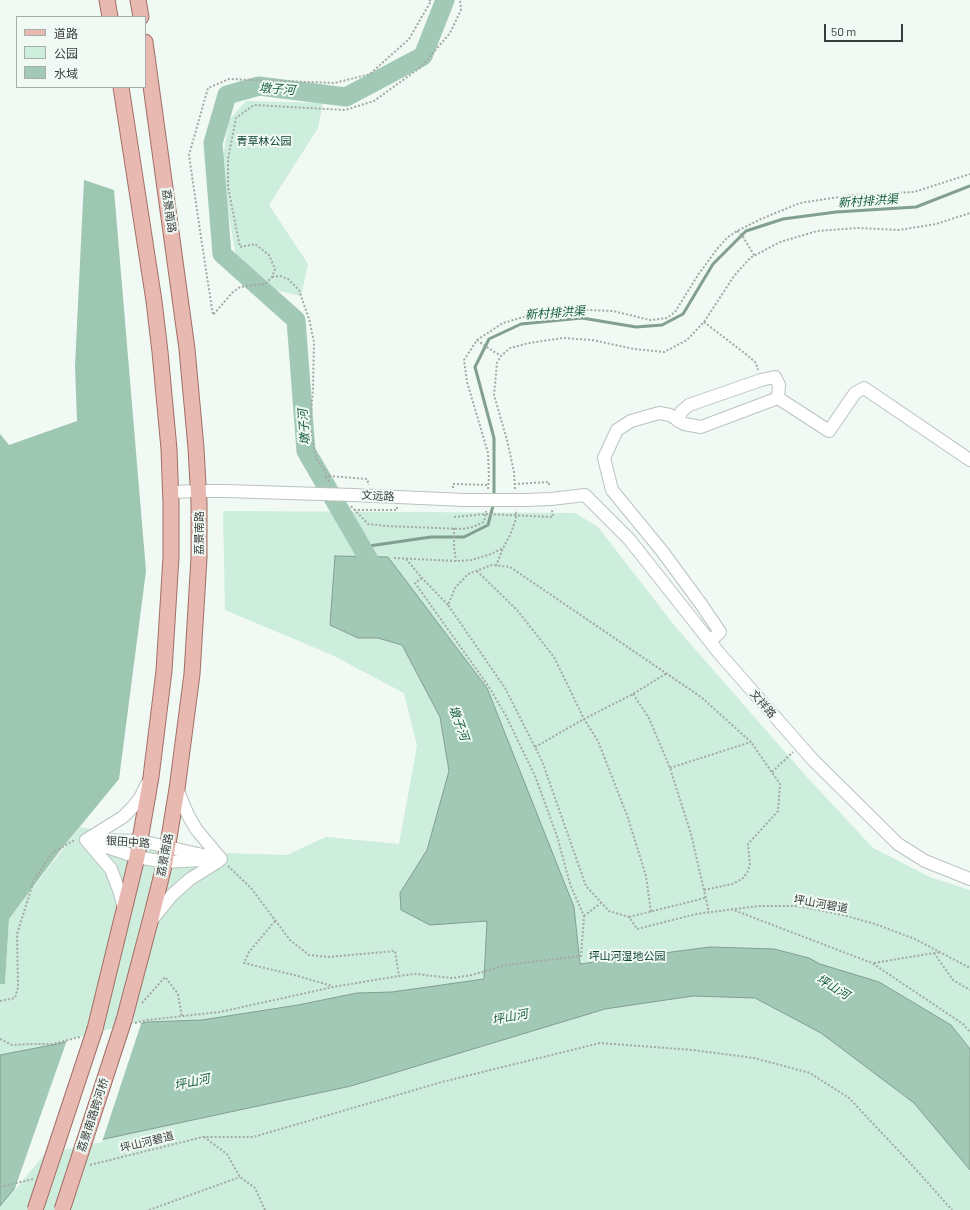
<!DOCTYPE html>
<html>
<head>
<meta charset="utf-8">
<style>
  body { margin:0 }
  #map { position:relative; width:970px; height:1210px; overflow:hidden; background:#f0f9f4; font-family:Barlow,"Noto Sans SC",sans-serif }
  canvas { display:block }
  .legend { position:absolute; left:16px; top:16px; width:130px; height:72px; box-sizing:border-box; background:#f0f9f4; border:1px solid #a7aeaa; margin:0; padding:5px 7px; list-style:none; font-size:12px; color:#3a3d3b }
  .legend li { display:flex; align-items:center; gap:8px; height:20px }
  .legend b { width:20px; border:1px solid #a7aeaa }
  .scale { position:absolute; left:824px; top:24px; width:79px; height:18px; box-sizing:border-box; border:2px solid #3a3d3b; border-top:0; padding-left:5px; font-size:12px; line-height:14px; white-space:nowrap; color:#3a3d3b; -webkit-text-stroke:3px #f0f9f4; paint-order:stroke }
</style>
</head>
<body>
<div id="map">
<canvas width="970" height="1210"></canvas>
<ul class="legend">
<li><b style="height:5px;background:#e8b9b1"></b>道路</li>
<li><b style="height:11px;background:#cdeddd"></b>公园</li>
<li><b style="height:11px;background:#a1c9b5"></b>水域</li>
</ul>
<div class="scale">50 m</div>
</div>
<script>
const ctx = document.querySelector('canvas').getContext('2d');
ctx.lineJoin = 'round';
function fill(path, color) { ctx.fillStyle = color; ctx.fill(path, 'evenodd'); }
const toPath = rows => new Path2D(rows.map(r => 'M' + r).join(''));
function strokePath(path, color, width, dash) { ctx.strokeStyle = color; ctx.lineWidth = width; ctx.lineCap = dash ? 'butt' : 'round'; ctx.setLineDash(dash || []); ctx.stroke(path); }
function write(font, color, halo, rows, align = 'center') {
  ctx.font = font + ' Barlow,"Noto Sans SC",sans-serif'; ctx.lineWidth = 4; ctx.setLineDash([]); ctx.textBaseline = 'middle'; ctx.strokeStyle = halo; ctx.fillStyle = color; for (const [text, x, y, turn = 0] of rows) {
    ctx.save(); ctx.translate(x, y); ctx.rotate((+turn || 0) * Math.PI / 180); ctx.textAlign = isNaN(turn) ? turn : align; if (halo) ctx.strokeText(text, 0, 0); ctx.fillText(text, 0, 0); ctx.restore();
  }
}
const green = toPath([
  [246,101,323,103,318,128,269,205,308,264,301,296,266,288,236,258,221,168,229,120],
  [223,511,575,513,598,527,674,625,806,776,873,848,932,878,970,890,970,1210,0,1210,0,984,5,984,9,919,80,827,223,853,287,855,326,837,399,844,417,746,404,693,332,655,225,610]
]);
const forest = toPath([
  [84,180,114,190,146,571,119,779,59,852,9,919,5,984,0,984,0,434,9,445,77,421,75,366]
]);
const water = toPath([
  [335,556,388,557,487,688,574,907,580,964,710,947,774,949,809,958,820,964,879,982,951,1025,970,1049,970,1170,914,1103,821,1033,755,998,693,996,605,1009,351,1086,44,1152,0,1206,0,1055,57,1044,147,1022,202,1020,298,1005,357,993,392,992,484,979,487,921,430,925,401,910,400,893,427,850,449,771,440,717,402,645,378,638,358,638,330,625,335,556]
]);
const pier = toPath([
  [142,1021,102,1142,45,1154,14,1191,67,1040]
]);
const stream = toPath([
  [494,496,494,438,475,367,489,339,521,324,582,318,636,327,662,325,683,314,713,264,746,231,783,219,836,212,916,207,970,186],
  [362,547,431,537,464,537,488,525,494,502]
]);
const river = toPath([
  [380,579,306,451,296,320,222,254,213,143,227,95,259,86,346,97,423,56,445,0]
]);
const path = toPath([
  [429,0,431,1,409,39,370,74,335,83,229,79,208,88,189,155,202,244,213,315,232,293,240,287,265,284,272,277,275,269,269,255,255,244,240,247,228,187,228,159,236,118,254,105,345,110,374,101,421,67,450,33,461,10,460,0],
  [737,231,742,235,754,255],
  [272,277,280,276,288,279,299,290,309,319,314,342,313,388,310,427,316,459,329,476,324,476,331,483],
  [704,322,747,355,756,363,758,370],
  [477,340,485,346,501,356],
  [329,476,367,479,369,485],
  [514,484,549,482,549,487],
  [453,488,453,484,489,485],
  [488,489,489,477,488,453,467,382,464,360,477,340,503,323,534,314,589,310,613,311,650,320,667,318,675,312,698,275,717,249,728,237,737,231,761,219,800,203,852,195,914,192,970,174],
  [515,489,514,472,507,440,494,395,497,363,501,356,510,348,529,343,563,338,592,340,634,349,664,352,687,340,704,322,734,276,750,258,780,242,817,231,858,228,899,230,936,224,970,213],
  [351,506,368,524,385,526,463,529,473,527,484,522,486,511],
  [354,510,397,510,397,507],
  [454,517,486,514,553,517,552,510],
  [454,528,454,547,456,561],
  [394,558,456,561,472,560,491,554,503,548,510,535,516,519,516,510],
  [406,559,422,578,448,605],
  [496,566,503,548],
  [477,571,517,610,554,657,584,719,598,741,628,818,646,876,651,912],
  [633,694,649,718,670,768,691,834,709,912],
  [535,747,584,719,633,694,667,673],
  [670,768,751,742],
  [772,772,793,752],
  [228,866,251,888,290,940,309,955,328,957,395,951,399,976],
  [704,890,732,884,742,879,747,873,750,865,748,844,778,811,780,784,751,742,701,697,510,567,492,565,468,574,455,588,448,605,505,688,542,761,586,886,609,911,629,917,637,929,696,914,758,906,797,906,843,915,875,924,915,939,970,968],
  [731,909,872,963,963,1024,970,1032],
  [584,916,602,902],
  [629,917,705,898],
  [275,921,249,952,244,963,298,976,332,986],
  [934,953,953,980,970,990],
  [874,963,940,952],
  [0,1001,15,998,18,987,17,934,34,880,52,853,73,841,75,841],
  [142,1003,165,977,178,994,182,1017],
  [135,1023,147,1020,220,1012,333,987,399,976,415,974,452,978,472,975,506,965,581,956,584,916,570,884,557,836,535,776,506,716,489,687,415,583,422,578],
  [0,1039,12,1045,31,1044,52,1044,80,1037],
  [204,1137,227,1154,240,1177,255,1188,265,1210],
  [90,1165,203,1137,253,1137,442,1082,600,1043,693,1050,754,1058,810,1073,849,1098,911,1164,952,1210],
  [0,1187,33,1179],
  [149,1210,240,1177]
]);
const minor = toPath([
  [678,421,681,412,689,405,761,380,775,377,779,385,778,398],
  [171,492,198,491,226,491,288,493],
  [353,495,465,500],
  [526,500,551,499,585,495,629,539,719,653,813,760,898,844,925,861,970,879],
  [710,641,720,632,701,604,662,551,612,490,604,458,617,430,631,421,659,413,670,415,684,424,701,427,778,398,829,431,855,393,864,388,970,460],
  [177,789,188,815,196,829,221,859],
  [86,840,137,857,165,862,221,859],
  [86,840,123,817,132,808,140,798,147,784],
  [86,840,111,869,120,893,124,908],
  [99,840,141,841,207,856],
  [151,921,172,895,190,879,219,861]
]);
const major = toPath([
  [107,0,110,17],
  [138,0,141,17],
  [124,1020,151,918,165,862,177,789,192,674,199,558,199,503,196,448,187,349,145,42],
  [95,1029,137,857,151,777,164,671,171,557,171,504,169,449,160,352,154,301,121,87]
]);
const minorBridge = toPath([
  [288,493,353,495],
  [465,500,526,500]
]);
const majorBridge = toPath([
  [35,1210,95,1029],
  [62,1210,124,1020]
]);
const parkNames = [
  ["青草林公园",264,141],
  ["坪山河湿地公园",627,956]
];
const streetNames = [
  ["荔景南路",169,211,82],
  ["文远路",378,496,3],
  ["荔景南路",199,533,-90],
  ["文祥路",763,704,49],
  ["银田中路",128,842,4],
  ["荔景南路",165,855,-79],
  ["坪山河碧道",821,904,10],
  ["荔景南路跨河桥",93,1115,-72],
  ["坪山河碧道",147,1142,-14]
];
const waterNames = [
  ["墩子河",277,89,4],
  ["新村排洪渠",868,201,-4],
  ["新村排洪渠",555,313,-4],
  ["墩子河",304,427,-94],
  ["墩子河",459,723,70],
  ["坪山河",833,987,31],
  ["坪山河",510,1017,-11],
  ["坪山河",192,1082,-12]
];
fill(green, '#cdeddd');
fill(forest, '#9ec7b2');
fill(water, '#a1c9b5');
strokePath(water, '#829f90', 1);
fill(pier, '#f0f9f4');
strokePath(stream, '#829f90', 3);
strokePath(river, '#a1c9b5', 19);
strokePath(minor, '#bac3be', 14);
strokePath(major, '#a16f66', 17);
strokePath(path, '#a3a9a5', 2, [2, 2]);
strokePath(minor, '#fff', 12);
strokePath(major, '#e8b9b1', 15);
strokePath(minorBridge, '#bac3be', 14, []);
strokePath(majorBridge, '#a16f66', 17, []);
strokePath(minorBridge, '#fff', 12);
strokePath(majorBridge, '#e8b9b1', 15);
write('11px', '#063e2a', '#f0f9f4', parkNames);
write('11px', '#3a3d3b', '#f0f9f4', streetNames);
write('italic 12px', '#145b40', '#f0f9f4', waterNames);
</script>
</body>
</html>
